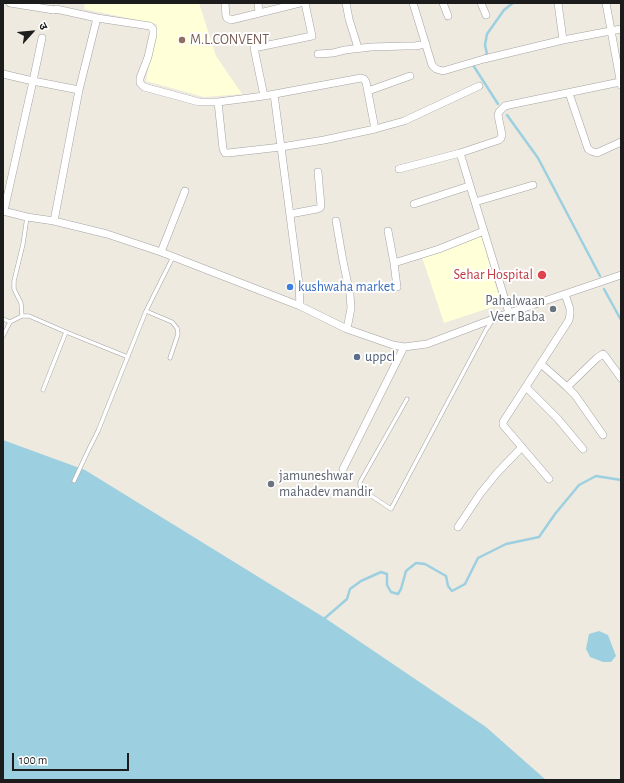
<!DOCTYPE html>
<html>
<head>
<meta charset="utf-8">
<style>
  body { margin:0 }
  #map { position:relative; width:624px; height:783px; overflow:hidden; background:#eeeae0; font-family:"Alegreya Sans","Noto Sans Devanagari",sans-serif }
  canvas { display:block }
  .frame { position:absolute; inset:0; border:4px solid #1c1c1c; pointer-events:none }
  .north { position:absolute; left:12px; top:12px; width:40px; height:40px; -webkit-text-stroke:3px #fff; paint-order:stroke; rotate:63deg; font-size:11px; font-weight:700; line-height:16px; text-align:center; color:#1c1c1c }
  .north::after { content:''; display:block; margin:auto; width:14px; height:18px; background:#1c1c1c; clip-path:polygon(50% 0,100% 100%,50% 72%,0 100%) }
  .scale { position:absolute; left:12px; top:753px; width:117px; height:18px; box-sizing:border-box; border:2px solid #1c1c1c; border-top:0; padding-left:5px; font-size:12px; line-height:14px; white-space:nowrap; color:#1c1c1c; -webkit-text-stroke:3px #fff; paint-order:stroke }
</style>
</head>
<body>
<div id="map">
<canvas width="624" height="783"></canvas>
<div class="frame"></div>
<div class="north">उ</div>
<div class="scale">100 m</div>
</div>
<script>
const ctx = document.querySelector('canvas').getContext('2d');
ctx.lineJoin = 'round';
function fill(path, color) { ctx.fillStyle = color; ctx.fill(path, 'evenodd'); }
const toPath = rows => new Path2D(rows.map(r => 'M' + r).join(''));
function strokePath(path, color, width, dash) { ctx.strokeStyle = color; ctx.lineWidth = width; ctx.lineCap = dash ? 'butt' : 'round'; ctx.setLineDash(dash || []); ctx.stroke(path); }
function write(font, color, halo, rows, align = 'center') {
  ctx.font = font + ' "Alegreya Sans",sans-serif'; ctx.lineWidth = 4; ctx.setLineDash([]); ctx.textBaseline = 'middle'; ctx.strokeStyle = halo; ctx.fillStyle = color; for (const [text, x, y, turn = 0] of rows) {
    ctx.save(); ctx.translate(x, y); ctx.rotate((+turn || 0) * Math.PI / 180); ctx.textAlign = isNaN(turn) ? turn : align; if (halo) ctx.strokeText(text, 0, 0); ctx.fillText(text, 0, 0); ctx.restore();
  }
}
const education = toPath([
  [85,3,199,3,216,56,242,94,204,97,146,81,157,24,84,9],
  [481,235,501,304,444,323,422,257]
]);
const water = toPath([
  [3,440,85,470,325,618,486,727,546,780,3,780],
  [599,631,608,635,616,656,611,662,603,662,590,657,586,649,589,634]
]);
const stream = toPath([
  [483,57,487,54,485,45,487,34,504,10,513,3],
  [475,64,473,65,498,104],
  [507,115,538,158,600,276],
  [604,289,621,320],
  [325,618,347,599,350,589,361,581,381,572,387,574,387,585,391,592,398,594,401,589,406,571,416,563,425,564,446,576,448,586,452,591,465,584,478,558,506,544,539,537,555,514,579,485,596,476,621,480]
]);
const lane = toPath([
  [146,311,172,322,177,328,178,334,170,358],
  [22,316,21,303,14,289,14,281,23,244,27,217],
  [3,319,10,322],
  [3,336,10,322,22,316,29,316,66,332,128,357],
  [43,390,66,332],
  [407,399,360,482,360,485,361,489,391,509,486,330,492,321],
  [74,481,87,453,98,431,146,311,173,257]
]);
const street = toPath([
  [10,3,54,10],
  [225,3,226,16,227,18,231,20,300,3],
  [258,3,259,12],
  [346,3,349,19,358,48],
  [413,3,432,65,436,69,443,71,484,59,563,40,621,29],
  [443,3,448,16],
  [481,3,486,15],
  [558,3,563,40],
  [606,3,621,85],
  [56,9,97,18,150,26,153,29,153,35,148,57,140,78,140,83,144,87,199,102,218,102,264,96,361,78,364,79,366,82,375,129],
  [318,54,333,53,345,50,371,47,405,46,415,46,426,44],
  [3,74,33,81,79,90,54,221],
  [79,90,97,18],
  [368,91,410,76],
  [569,93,588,149,591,151,597,153,621,142],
  [274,94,299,284,300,306],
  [264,96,254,48,312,36,305,3],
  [218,102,223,149,225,153,228,153,281,147,324,140,375,129,404,121,479,86],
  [399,169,460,153],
  [475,202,533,185],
  [414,204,469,186],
  [3,211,27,217,54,221,107,234,161,252,300,306,347,329,393,345,404,347,427,344,509,313,621,275],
  [4,211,33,81,42,38],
  [290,214,317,209,320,208,321,206,318,172],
  [336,221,343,261,350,294,351,308,347,329],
  [388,231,394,263,397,287],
  [161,252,185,191],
  [394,263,439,249,484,231],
  [509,313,460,153,499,140,501,138,502,135,498,115,499,112,505,106,509,105,620,82],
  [541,364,567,387,575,395,603,435],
  [526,387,558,419,583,449],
  [567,387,597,358,603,354,605,356,621,378],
  [343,469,404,347],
  [549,479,503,425,503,422,569,320,570,314,570,309,565,294],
  [458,527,480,494,497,473,522,447]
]);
const markers = [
  [182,40,4,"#8d6e63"],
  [542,275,5,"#e0444e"],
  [290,287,4,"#3f7fe0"],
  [553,309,4,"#6b7280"],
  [357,357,4,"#5c6f8a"],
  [271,484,4,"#6b7280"]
];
const educationNames = [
  ["M.L.CONVENT",190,40]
];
const healthNames = [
  ["Sehar Hospital",533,275]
];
const shopNames = [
  ["kushwaha market",298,287]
];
const worshipNames = [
  ["Pahalwaan",545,301],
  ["Veer Baba",545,317],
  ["jamuneshwar",279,476,"left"],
  ["mahadev mandir",279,492,"left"]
];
const serviceNames = [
  ["uppcl",365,357]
];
fill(education, '#ffffd8');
fill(water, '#9cd0e0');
strokePath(stream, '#9cd0e0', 2.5);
strokePath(lane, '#a3a3a3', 4.5);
strokePath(street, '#a3a3a3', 8);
strokePath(lane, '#fff', 3.5);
strokePath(street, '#fff', 7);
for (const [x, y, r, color] of markers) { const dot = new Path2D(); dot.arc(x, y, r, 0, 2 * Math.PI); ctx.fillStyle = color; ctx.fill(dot); strokePath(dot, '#fff', 1.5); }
write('14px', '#785e54', '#fff', educationNames, 'left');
write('14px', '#be3a42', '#fff', healthNames, 'right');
write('14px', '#366cbe', '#fff', shopNames, 'left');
write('14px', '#5b616d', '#fff', worshipNames, 'right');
write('14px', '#4e5e75', '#fff', serviceNames, 'left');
</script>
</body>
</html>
